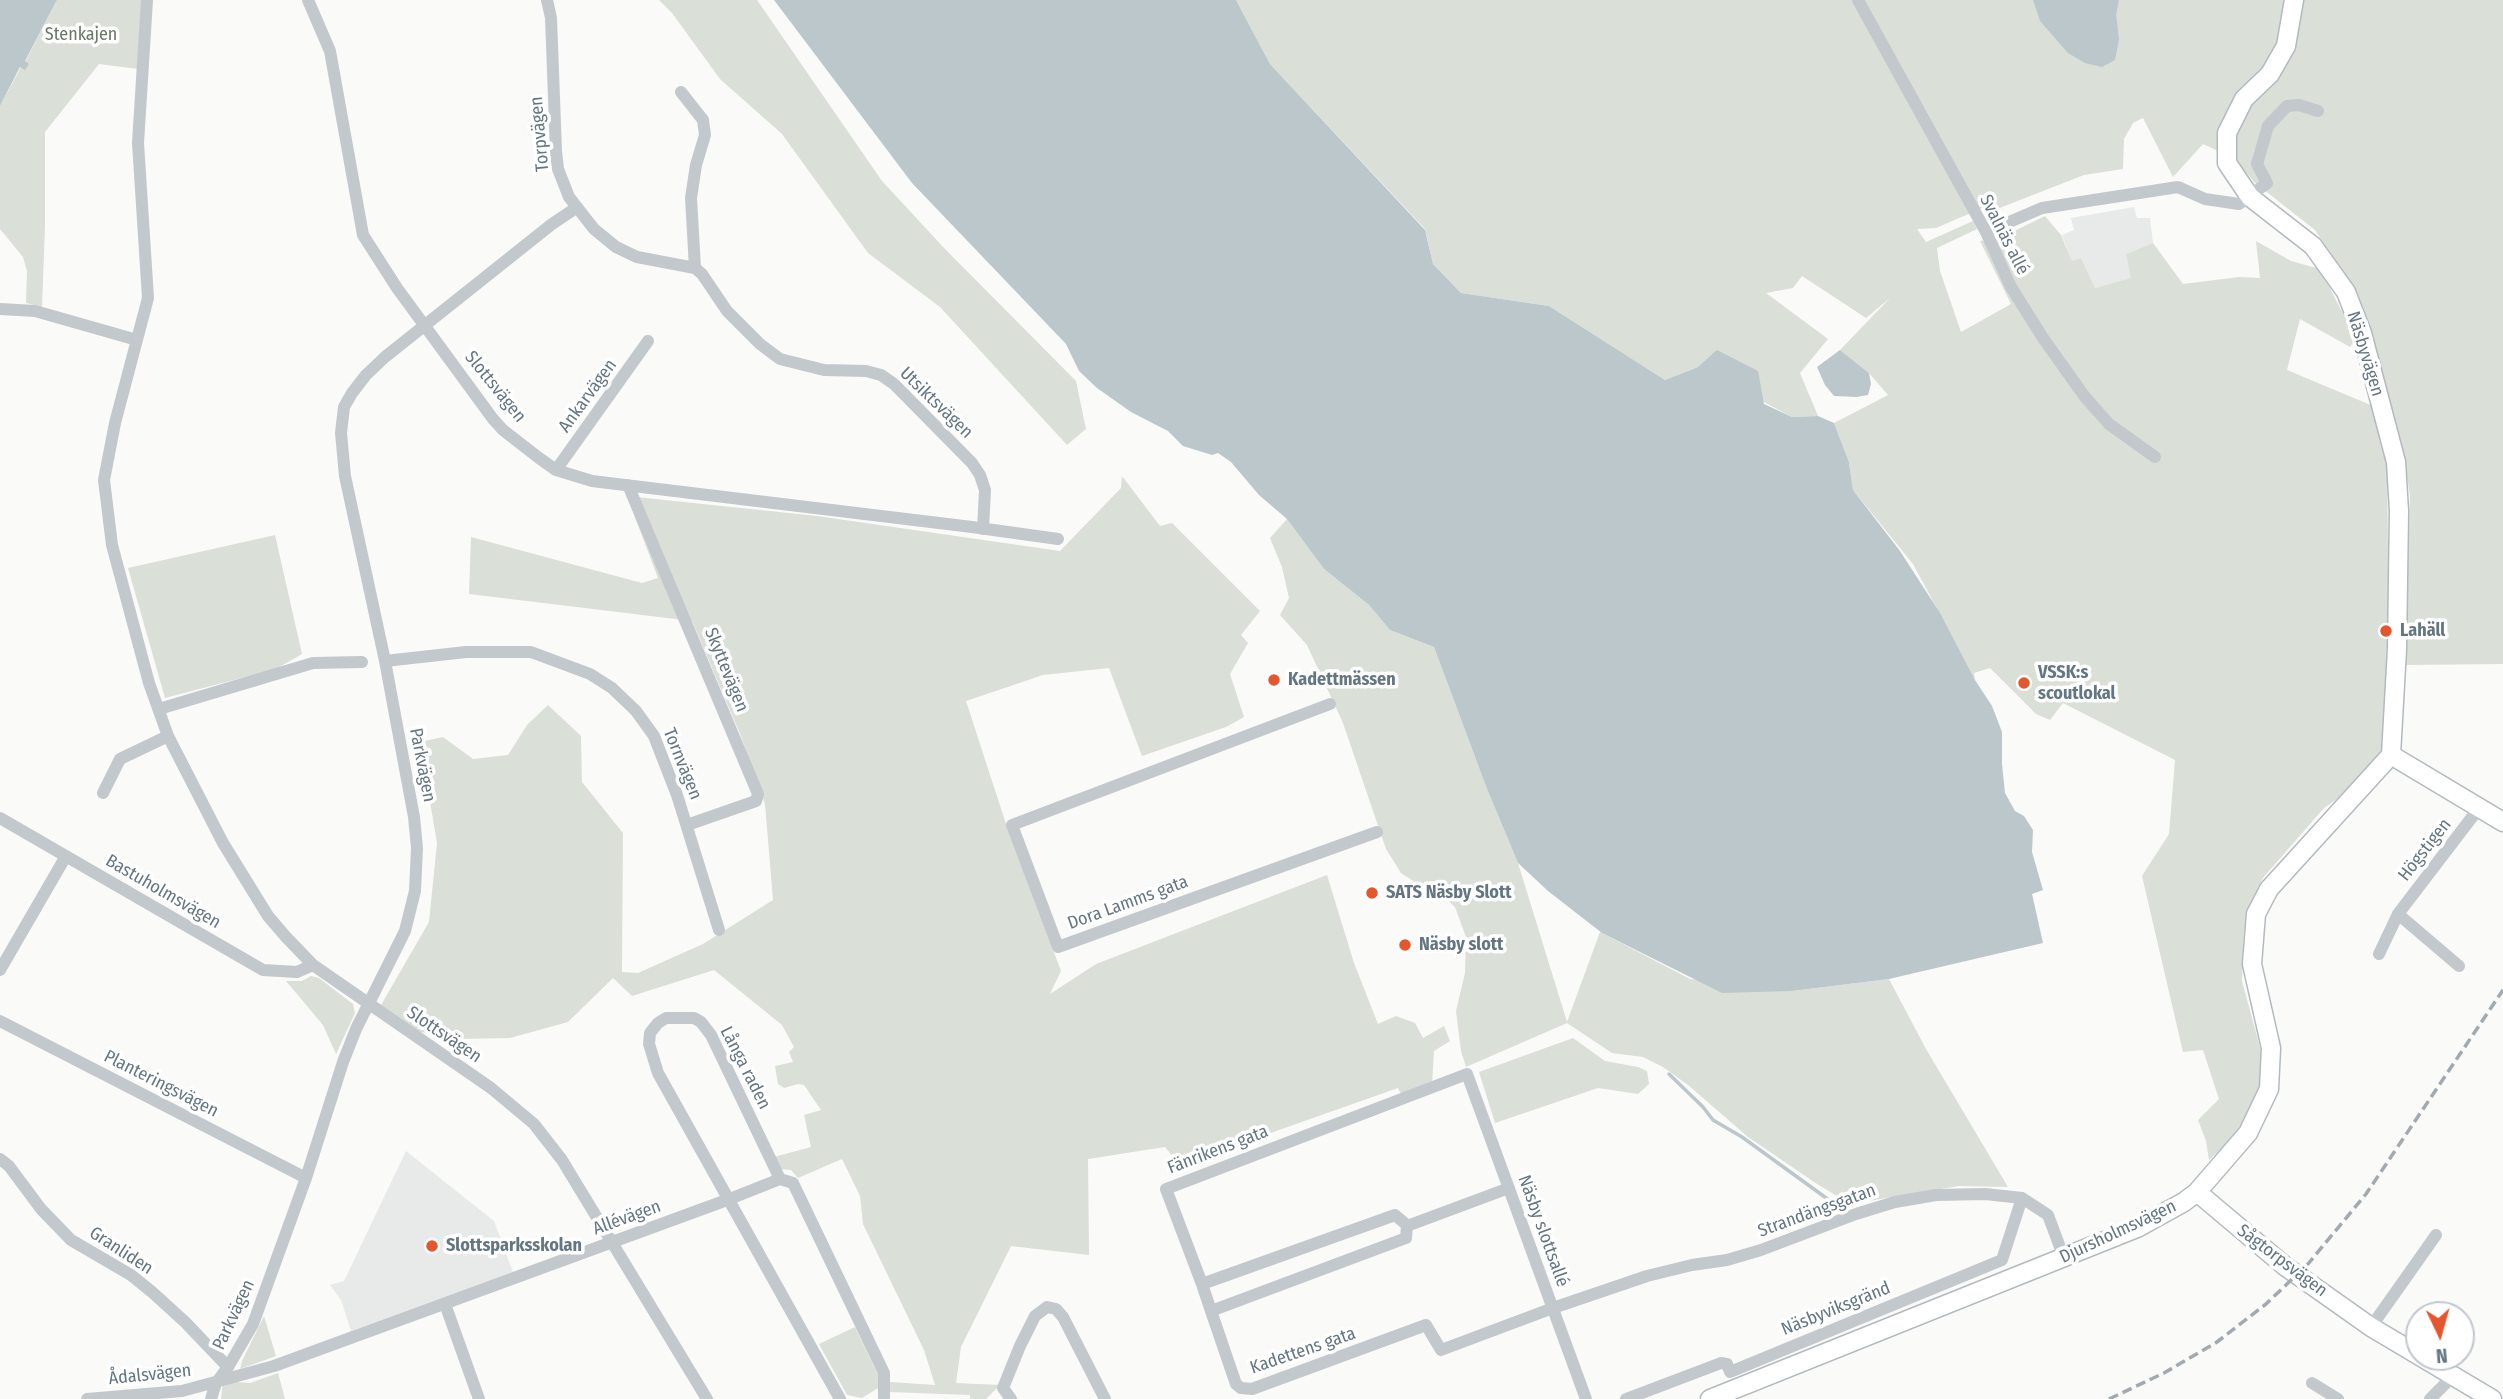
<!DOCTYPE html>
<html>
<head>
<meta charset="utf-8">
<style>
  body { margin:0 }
  #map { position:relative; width:2503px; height:1399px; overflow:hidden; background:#fafaf8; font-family:"Fira Sans Condensed",sans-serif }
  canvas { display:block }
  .north { position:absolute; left:2405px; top:1301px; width:70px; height:70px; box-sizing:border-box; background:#fff; border:2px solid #c1c8cd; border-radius:50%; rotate:175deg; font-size:19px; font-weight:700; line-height:28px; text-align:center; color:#657683 }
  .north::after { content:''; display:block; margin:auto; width:24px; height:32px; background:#e4572e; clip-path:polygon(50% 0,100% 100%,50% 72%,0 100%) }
</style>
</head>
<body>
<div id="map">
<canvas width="2503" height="1399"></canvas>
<div class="north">N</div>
</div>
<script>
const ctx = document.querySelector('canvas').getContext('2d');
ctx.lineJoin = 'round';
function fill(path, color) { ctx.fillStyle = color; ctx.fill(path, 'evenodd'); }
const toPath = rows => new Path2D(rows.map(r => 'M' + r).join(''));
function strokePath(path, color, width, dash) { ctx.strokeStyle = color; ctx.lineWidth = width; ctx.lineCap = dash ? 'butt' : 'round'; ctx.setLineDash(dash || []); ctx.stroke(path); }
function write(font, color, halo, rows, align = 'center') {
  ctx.font = font + ' "Fira Sans Condensed",sans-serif'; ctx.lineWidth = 7; ctx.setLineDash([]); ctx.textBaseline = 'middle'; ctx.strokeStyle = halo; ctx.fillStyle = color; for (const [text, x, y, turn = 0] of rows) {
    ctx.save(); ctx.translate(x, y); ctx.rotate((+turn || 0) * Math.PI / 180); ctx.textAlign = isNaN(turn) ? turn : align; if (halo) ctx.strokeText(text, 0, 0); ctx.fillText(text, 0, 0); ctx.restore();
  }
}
const built = toPath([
  [2134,207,2137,218,2150,218,2153,243,2126,254,2132,278,2095,288,2081,258,2072,262,2062,235,2074,230,2071,218],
  [406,1151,494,1221,513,1272,351,1331,341,1300,330,1285,344,1281]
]);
const green = toPath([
  [57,0,144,0,138,69,99,64,45,132,45,226,42,307,26,303,27,271,23,257,0,229,0,106,21,67,29,64,25,62],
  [659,0,757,0,882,181,945,249,1076,381,1086,429,1067,445,940,307,868,253,782,134,720,79,672,13],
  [1236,0,2503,0,2503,664,2405,665,2410,496,2405,463,2359,297,2315,230,2254,182,2235,159,2203,144,2173,177,2143,118,2133,123,2124,139,2123,169,2084,175,1997,209,1987,206,1936,228,1917,229,1926,242,1973,221,1977,229,1937,248,1940,271,1961,332,2011,304,1980,241,1998,239,2045,216,2061,235,2072,261,2081,258,2095,288,2131,278,2126,254,2153,243,2183,284,2239,277,2260,278,2256,241,2291,261,2320,269,2356,339,2350,347,2300,319,2287,370,2373,406,2387,461,2390,726,2379,761,2350,790,2324,808,2262,879,2244,930,2242,981,2265,1066,2262,1091,2231,1140,2209,1160,2206,1141,2198,1120,2219,1099,2203,1050,2183,1052,2142,876,2169,834,2175,760,2063,703,2050,720,2036,714,1990,668,1974,673,1975,680,1913,564,1853,490,1849,462,1834,423,1888,395,1869,373,1840,350,1890,298,1866,318,1802,276,1793,288,1766,293,1828,339,1800,373,1818,416,1792,417,1698,367,1665,380,1549,306,1461,293,1433,264,1425,229,1270,64],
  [1122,476,1160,526,1172,523,1260,611,1241,635,1248,643,1230,674,1244,717,1226,727,1142,756,1109,668,1043,675,966,701,1007,827,1061,971,1050,994,1096,964,1327,875,1354,963,1378,1024,1396,1016,1415,1023,1423,1038,1444,1026,1450,1041,1434,1051,1432,1085,1402,1096,1398,1088,1180,1165,1165,1147,1088,1159,1089,1255,1011,1246,961,1347,956,1383,1000,1385,986,1399,970,1399,970,1395,889,1392,890,1382,935,1385,924,1350,863,1224,860,1196,842,1159,798,1178,791,1170,780,1169,774,1157,811,1147,804,1115,821,1110,804,1085,798,1084,784,1088,778,1084,775,1066,793,1062,789,1052,794,1047,782,1025,714,970,632,996,613,978,568,1022,510,1038,458,1039,420,1032,381,1005,429,922,437,843,420,742,443,737,473,759,508,755,527,725,548,705,581,736,582,782,623,833,622,972,638,973,703,944,773,900,765,804,741,736,692,621,469,594,471,537,642,583,658,578,627,496,817,516,1060,551,1121,488],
  [1287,519,1324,569,1369,605,1390,630,1434,647,1487,789,1518,863,1567,1022,1600,932,1690,979,1792,991,1889,979,1926,1049,2008,1187,1959,1186,1850,1204,1814,1182,1748,1137,1688,1085,1663,1067,1643,1057,1612,1053,1567,1023,1466,1067,1461,1051,1456,1011,1465,973,1466,937,1455,907,1434,888,1415,882,1401,873,1386,849,1343,723,1307,645,1280,615,1289,598,1282,567,1270,538],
  [275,535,302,654,276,669,165,698,128,568],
  [311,976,319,978,353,1004,355,1013,336,1054,323,1025,286,981,302,981],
  [1573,1038,1605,1061,1638,1067,1647,1071,1649,1084,1638,1094,1598,1088,1495,1123,1479,1072],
  [264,1316,276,1356,240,1369,242,1361],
  [855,1327,878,1375,878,1388,862,1398,847,1395,819,1344],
  [278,1373,285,1399,221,1399,223,1381,250,1383]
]);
const water = toPath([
  [0,0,57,0,25,61,29,64,25,70,20,67,0,106],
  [774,0,1236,0,1270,64,1425,230,1433,264,1461,293,1549,306,1665,380,1698,367,1717,350,1758,371,1764,404,1792,417,1818,416,1834,423,1849,462,1853,490,1900,551,1940,613,1975,680,1992,706,2002,732,2002,764,2005,793,2015,811,2024,816,2033,830,2032,852,2043,890,2032,894,2043,943,1889,979,1792,991,1722,993,1602,933,1548,891,1518,863,1487,789,1434,647,1390,630,1369,605,1324,569,1287,519,1259,495,1231,462,1218,453,1212,455,1183,446,1168,431,1131,412,1097,388,1079,371,1066,344,912,183],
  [2033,0,2119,0,2116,14,2119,39,2115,60,2102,67,2085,63,2068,53,2040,21],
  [1840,350,1869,373,1871,384,1868,395,1856,397,1834,396,1825,385,1817,367]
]);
const stream = toPath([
  [1669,1074,1703,1107,1713,1120,1742,1137,1840,1208]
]);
const street = toPath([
  [147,0,138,143,148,298,115,423,104,480,112,545,149,683,168,736,223,843,268,916,286,937,313,965,491,1088,534,1124,562,1160,707,1399],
  [308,0,330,51,363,235,397,288,493,419,503,430,539,458,556,470,592,481,972,527,1058,539],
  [547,0,551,18,556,151,558,169,569,197,594,229,616,247,637,257,695,268],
  [1858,0,1986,232,2011,287,2043,338,2085,397,2109,424,2155,457],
  [681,92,703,120,705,135,696,165,691,198,695,268,702,274,727,311,760,344,780,359,824,370,866,371,881,375,894,384,972,463,980,475,985,490,983,529],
  [1986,232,2042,208,2178,187,2205,199,2239,204,2267,183,2257,164,2268,126,2287,106,2299,105,2318,111],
  [0,309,35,311,137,340],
  [556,470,648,341],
  [628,485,758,794,756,801,687,825],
  [385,661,466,652,531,652,590,674,612,688,636,711,654,736,677,795,719,930],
  [1330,704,1012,825,1058,947,1377,832],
  [159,709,313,663,362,662],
  [103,793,120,759,168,736],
  [0,818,263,970,297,972,313,965],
  [2398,914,2459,966],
  [2379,954,2398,914,2479,808],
  [0,970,66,856],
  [0,1021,306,1178],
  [0,1159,9,1166,41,1209,71,1240,131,1275,152,1292,185,1322,228,1367],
  [1509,1188,1407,1226,1406,1238,1211,1311,1236,1384,1241,1388,1252,1389,1426,1325,1441,1350,1553,1308,1647,1276,1692,1265,1727,1260,1761,1250,1856,1214,1895,1202,1936,1195,1985,1194,2022,1198,2048,1215,2064,1258],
  [1408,1226,1395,1215,1202,1284,1166,1189,1467,1074,1586,1399],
  [1202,1284,1211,1311],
  [445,1304,479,1399],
  [2371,1327,2436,1235],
  [2312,1383,2338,1399],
  [87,1399,182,1391,274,1366,727,1200,780,1179],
  [211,1399,216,1383,228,1367,253,1324,306,1178,343,1062,356,1029,405,931,415,891,417,848,414,817,385,661,345,476,341,433,344,407,352,393,366,375,385,357,552,224,576,208],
  [840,1399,658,1073,649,1044,650,1033,658,1023,666,1018,694,1018,701,1022,711,1035,780,1179,793,1183,884,1373,884,1399],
  [1011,1399,1003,1388,1020,1346,1035,1316,1047,1307,1056,1309,1063,1317,1105,1399],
  [1626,1399,1721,1363,1727,1364,1730,1372,2002,1260,2022,1198],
  [2430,1399,2452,1377]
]);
const secondary = toPath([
  [2391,755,2503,822],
  [2197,1192,2286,1267,2371,1327,2492,1399],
  [1710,1399,2137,1228,2184,1202,2197,1192,2248,1133,2269,1089,2271,1048,2252,964,2256,914,2269,889,2391,755,2397,649,2399,511,2396,462,2362,333,2346,292,2313,246,2250,197,2227,163,2227,133,2244,99,2270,74,2286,46,2294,0]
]);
const rail = toPath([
  [2109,1399,2164,1373,2217,1342,2266,1304,2308,1264,2366,1194,2503,990]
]);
const markers = [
  [2386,631,7,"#e4572e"],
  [1274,680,7,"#e4572e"],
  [2024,683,7,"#e4572e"],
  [1372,893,7,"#e4572e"],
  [1405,945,7,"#e4572e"],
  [432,1246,7,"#e4572e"]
];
const parkNames = [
  ["Stenkajen",81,35]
];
const streetNames = [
  ["Torpvägen",540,134,-95],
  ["Svalnäs allé",2004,235,63],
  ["Näsbyvägen",2365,354,73],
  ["Slottsvägen",495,387,51],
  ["Ankarvägen",588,396,-54],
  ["Utsiktsvägen",936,403,44],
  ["Skyttevägen",726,670,68],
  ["Tornvägen",682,764,68],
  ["Parkvägen",422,765,79],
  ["Högstigen",2425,850,-52],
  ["Bastuholmsvägen",163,892,30],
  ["Dora Lamms gata",1128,903,-20],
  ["Slottsvägen",444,1035,34],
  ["Långa raden",745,1068,63],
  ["Planteringsvägen",161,1084,27],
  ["Fänrikens gata",1218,1150,-21],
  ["Strandängsgatan",1817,1211,-20],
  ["Allévägen",627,1218,-20],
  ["Näsby slottsallé",1543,1231,70],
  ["Djursholmsvägen",2118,1232,-25],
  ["Granliden",121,1251,33],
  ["Sågtorpsvägen",2282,1261,37],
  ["Näsbyviksgränd",1836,1309,-22],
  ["Parkvägen",234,1315,-65],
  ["Kadettens gata",1303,1351,-19],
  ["Ådalsvägen",150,1375,-6]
];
const poiNames = [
  ["Lahäll",2400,631],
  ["VSSK:s",2038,673],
  ["scoutlokal",2038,694],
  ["Kadettmässen",1288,680],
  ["SATS Näsby Slott",1386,893],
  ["Näsby slott",1419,945],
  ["Slottsparksskolan",446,1246]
];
fill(built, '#e8e9e9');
fill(green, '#dadfd7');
fill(water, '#bbc7cb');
strokePath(stream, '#bbc7cb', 3.5);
strokePath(secondary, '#b3babf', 21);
strokePath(street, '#c3c8cc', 12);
strokePath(secondary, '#fff', 18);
strokePath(rail, '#a2aab0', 3.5, [10, 5]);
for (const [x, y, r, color] of markers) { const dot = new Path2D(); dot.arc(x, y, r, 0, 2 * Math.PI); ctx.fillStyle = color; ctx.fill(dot); strokePath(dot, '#fff', 2.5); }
write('18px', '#687a64', '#fff', parkNames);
write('18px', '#657683', '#fff', streetNames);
write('bold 18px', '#657683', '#fff', poiNames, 'left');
</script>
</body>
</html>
